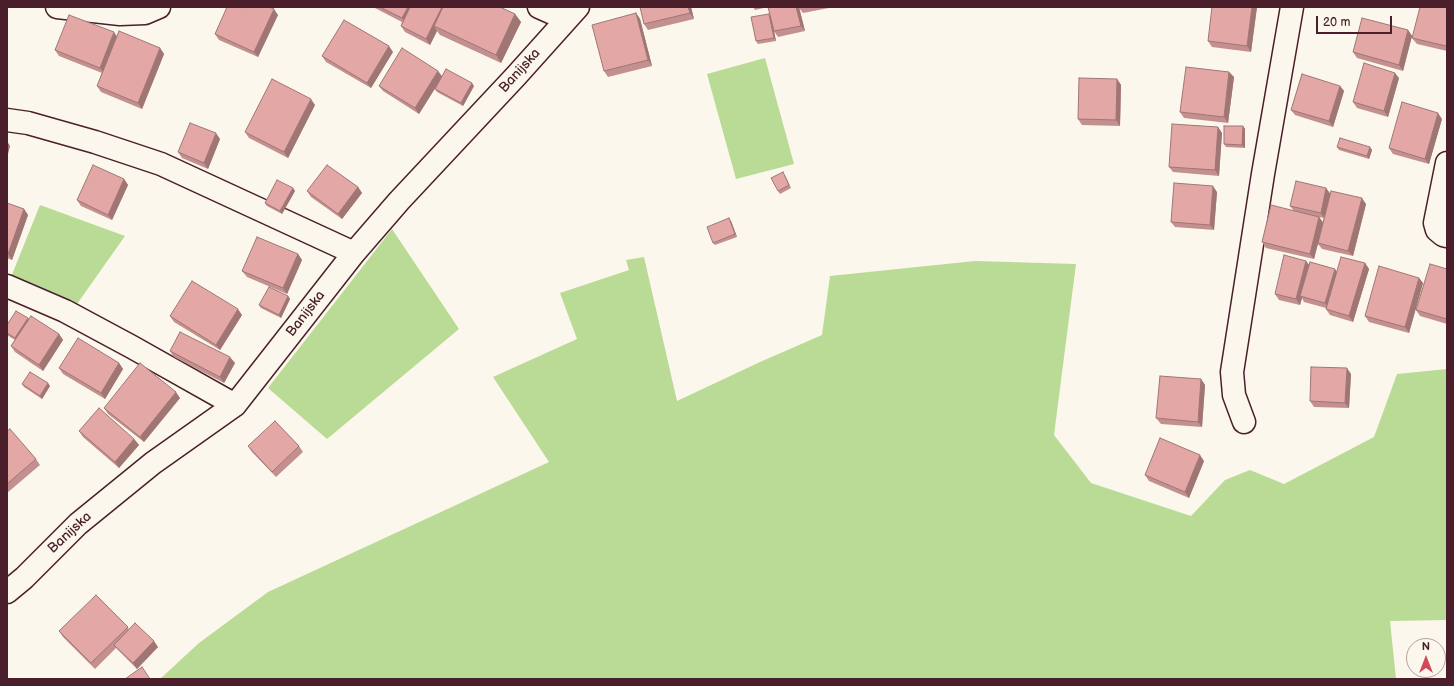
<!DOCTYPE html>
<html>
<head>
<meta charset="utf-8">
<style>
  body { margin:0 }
  #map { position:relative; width:1454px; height:686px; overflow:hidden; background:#fbf7ec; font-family:"Balsamiq Sans",sans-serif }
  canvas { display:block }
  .frame { position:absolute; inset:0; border:8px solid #4a1f2b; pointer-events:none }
  .north { position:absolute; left:1406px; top:638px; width:40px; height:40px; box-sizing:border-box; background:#fbf7ec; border:1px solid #b4a19f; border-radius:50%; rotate:0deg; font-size:11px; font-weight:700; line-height:16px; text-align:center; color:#4a1f2b }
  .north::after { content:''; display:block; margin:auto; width:14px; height:18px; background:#d1495b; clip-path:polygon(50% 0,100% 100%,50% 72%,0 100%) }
  .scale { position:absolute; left:1316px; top:16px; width:76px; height:18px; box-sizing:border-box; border:2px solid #4a1f2b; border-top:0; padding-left:5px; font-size:12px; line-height:14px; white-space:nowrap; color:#4a1f2b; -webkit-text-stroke:3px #fbf7ec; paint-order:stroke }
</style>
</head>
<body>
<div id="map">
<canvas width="1454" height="686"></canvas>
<div class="frame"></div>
<div class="north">N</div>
<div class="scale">20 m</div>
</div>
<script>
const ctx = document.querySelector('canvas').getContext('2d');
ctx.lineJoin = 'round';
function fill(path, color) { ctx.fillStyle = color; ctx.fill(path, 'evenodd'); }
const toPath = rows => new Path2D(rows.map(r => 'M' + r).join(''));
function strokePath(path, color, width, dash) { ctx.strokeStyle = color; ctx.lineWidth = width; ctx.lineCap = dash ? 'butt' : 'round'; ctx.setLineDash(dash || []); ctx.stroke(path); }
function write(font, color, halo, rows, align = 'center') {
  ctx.font = font + ' "Balsamiq Sans",sans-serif'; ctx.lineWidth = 3.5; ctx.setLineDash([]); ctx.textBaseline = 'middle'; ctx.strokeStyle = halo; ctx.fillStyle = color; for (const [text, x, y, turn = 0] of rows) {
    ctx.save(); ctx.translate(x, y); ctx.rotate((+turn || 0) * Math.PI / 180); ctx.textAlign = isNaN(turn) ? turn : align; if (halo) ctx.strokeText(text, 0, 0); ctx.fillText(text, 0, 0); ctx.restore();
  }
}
const green = toPath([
  [765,58,794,164,736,179,707,74],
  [40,205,125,236,77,304,11,277],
  [392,229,459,329,327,439,268,388],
  [644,257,677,401,760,362,822,335,830,276,975,261,1076,264,1054,435,1091,483,1191,516,1225,480,1250,470,1284,484,1374,437,1397,374,1447,369,1447,620,1390,621,1396,679,160,679,199,643,268,592,549,462,493,377,577,339,560,293,629,270,626,260]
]);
const minor = toPath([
  [57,7,120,14,145,13,159,7],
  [539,7,566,19],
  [7,120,28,123,95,142,161,164,354,253],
  [1447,163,1435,223,1437,230,1443,235,1447,236],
  [7,286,65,311,132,347,235,405],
  [1244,422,1234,395,1232,372,1263,174,1292,7],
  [7,592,24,578,78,524,153,463,235,405,354,253,399,201,516,76,578,7]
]);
const wall = toPath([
  [373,7,500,7,515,14,521,22,501,63,440,35,437,31,430,45,405,32,401,26,402,22],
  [691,7,694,19,648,30,644,24],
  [753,7,768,7,755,10],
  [801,7,829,7,829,8,803,13,799,8,805,31,778,37,774,31,773,25,776,41,758,44,756,41,769,14,770,16],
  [1257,7,1251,52,1212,47,1208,41],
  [1447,7,1447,51,1417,44,1412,38],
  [242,8,278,15,258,57,219,40,215,34],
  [636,13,640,19,652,66,608,77,604,71],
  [1408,30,1412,36,1403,71,1357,58,1353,52],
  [117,36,160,48,164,54,142,109,101,92,97,86,102,73,59,56,55,50],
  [393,52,371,88,326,62,322,56],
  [438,71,442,76,474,86,463,106,437,92,435,89,436,87,419,114,383,91,379,86],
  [1229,72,1234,77,1228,123,1184,118,1180,112],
  [1399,78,1388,117,1357,108,1353,102],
  [1117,79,1121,85,1120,126,1082,125,1078,119],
  [1340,86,1344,91,1333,127,1295,115,1291,110],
  [315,105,288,158,249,138,245,132],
  [1442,119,1429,164,1393,154,1389,148],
  [1243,126,1245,129,1245,148,1226,147,1224,144],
  [1218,127,1222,133,1219,176,1173,172,1169,167],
  [220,139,208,169,182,158,178,152],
  [1337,147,1370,147,1372,150,1369,159,1339,150],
  [785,175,791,188,780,194,778,191],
  [124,179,128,185,112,220,81,206,77,200],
  [358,187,362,193,342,219,311,197,307,191],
  [293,188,295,191,282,214,267,206,265,203],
  [1326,188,1330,193,1366,204,1353,256,1322,249,1318,244,1314,259,1266,248,1262,242,1294,211,1290,206],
  [1313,216,1324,218,1323,222,1319,217],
  [1217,192,1214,230,1175,227,1171,222],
  [7,203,24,209,28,215,12,260,7,258],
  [731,221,737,237,715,245,713,243],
  [298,254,302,260,287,294,247,277,242,271],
  [1306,261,1309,265,1337,272,1365,263,1369,269,1353,322,1330,315,1326,309,1326,308,1304,302,1302,298,1300,305,1279,300,1275,294],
  [1447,269,1447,324,1420,316,1416,310],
  [1419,278,1423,283,1409,333,1369,322,1365,316],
  [288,296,290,299,281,318,261,308,259,305],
  [242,315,220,350,174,322,170,316],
  [28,318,29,319,59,334,63,340,43,371,15,352,11,346,15,340,7,335,7,325],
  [170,351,235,363,224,383,174,357],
  [119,363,123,369,105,399,63,374,59,368],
  [1351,374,1349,408,1314,407,1310,401],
  [1201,379,1205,385,1202,427,1161,424,1156,418],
  [22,384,50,386,42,399,24,387],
  [180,398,144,442,108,414,104,408],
  [7,431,36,459,40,465,7,493],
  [79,431,134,439,139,445,119,468,83,437],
  [248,446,299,446,303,452,276,477,252,452],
  [1204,461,1189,498,1149,481,1145,475],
  [128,627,129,630,158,647,137,669,116,648,95,669,63,637,59,631]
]);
const shadedWall = toPath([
  [408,7,415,7,406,24,402,18],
  [442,7,448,7,434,26,437,31,430,45,426,39],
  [688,7,691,7,694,19,690,13],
  [796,7,799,7,805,31,801,26],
  [1252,7,1257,7,1251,52,1247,46],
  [274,9,278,15,258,57,254,52],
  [636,13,640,19,652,66,648,60],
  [515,14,521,22,501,63,496,55],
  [769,14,771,17,776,41,774,38],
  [1408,30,1412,36,1403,71,1399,65],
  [114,32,118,38,104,73,100,68],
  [389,46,393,52,371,88,367,83],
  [160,48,164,54,142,109,138,103],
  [438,71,442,77,419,114,415,108],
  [1229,72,1234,77,1228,123,1224,117],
  [1395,73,1399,78,1388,117,1384,111],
  [1117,79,1121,85,1120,126,1116,120],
  [472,83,474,86,463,106,461,103],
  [1340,86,1344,91,1333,127,1329,121],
  [311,99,315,105,288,158,284,152],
  [1438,113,1442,119,1429,164,1425,159],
  [1243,126,1245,129,1245,148,1242,145],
  [1218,127,1222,133,1219,176,1215,170],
  [216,133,220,139,208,169,204,163],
  [7,141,10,146,7,158],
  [1370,147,1372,150,1369,159,1367,156],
  [124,179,128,185,112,220,108,215],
  [1213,186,1217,192,1214,230,1210,225],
  [358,187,362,193,342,219,338,214],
  [293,188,295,191,282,214,280,211],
  [1326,188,1330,194,1325,219,1321,213],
  [1362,198,1366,204,1353,256,1348,251],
  [24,209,28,215,12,260,8,254],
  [1319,217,1323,223,1314,259,1310,254],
  [729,218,731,221,737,237,735,234],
  [298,254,302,260,287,294,283,288],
  [1306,261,1310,266,1300,296,1302,298,1300,305,1296,299],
  [1365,263,1369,269,1353,322,1349,316],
  [1335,269,1339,275,1329,308,1325,303],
  [1419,278,1423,283,1409,333,1405,327],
  [288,296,290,299,281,318,279,315],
  [238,309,242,315,220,350,216,345],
  [28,318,30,321,17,341,15,338],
  [59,334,63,340,43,371,39,365],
  [230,357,235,363,224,383,220,377],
  [119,363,123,369,105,399,101,393],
  [1347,368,1351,374,1349,408,1345,403],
  [1201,379,1205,385,1202,427,1198,422],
  [48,383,50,386,42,399,40,396],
  [176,392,180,398,144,442,140,437],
  [134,439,139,445,119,468,115,462],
  [1200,455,1204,461,1189,498,1185,492],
  [154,641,158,647,137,669,133,663]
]);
const building = toPath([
  [227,7,240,7,242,8,242,7,269,7,274,9,254,52,215,34,227,7],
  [380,7,408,7,402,18,380,7],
  [410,7,442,7,426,39,401,26,410,7],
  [443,7,500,7,515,14,496,55,434,26,443,7],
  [640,7,688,7,690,13,644,24,640,7],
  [768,7,796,7,801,26,774,31,768,7],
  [1212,7,1252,7,1247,46,1208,41,1212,7],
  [1420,7,1447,7,1447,43,1446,46,1412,38,1420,7],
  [636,13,648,60,604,71,592,25,636,13],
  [769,14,774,38,756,41,751,17,769,14],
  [69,15,114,32,100,68,55,50,69,15],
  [1362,18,1408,30,1399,65,1353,52,1362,18],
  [344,20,389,46,367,83,322,56,344,20],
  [119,31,160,48,138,103,97,86,119,31],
  [402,48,438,71,415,108,379,86,402,48],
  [1364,63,1395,73,1384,111,1353,102,1364,63],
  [1186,67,1229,72,1224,117,1180,112,1186,67],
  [446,69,472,83,461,103,435,89,446,69],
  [1302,74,1340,86,1329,121,1291,110,1302,74],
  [1079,78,1117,79,1116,120,1078,119,1079,78],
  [272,79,311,99,284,152,245,132,272,79],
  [1402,102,1438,113,1425,159,1389,148,1402,102],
  [190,123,216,133,204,163,178,152,190,123],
  [1172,124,1218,127,1215,170,1169,167,1172,124],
  [1224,126,1243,126,1242,145,1224,144,1224,126],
  [1340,138,1370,147,1367,156,1337,147,1340,138],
  [93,165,124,179,108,215,77,200,93,165],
  [327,165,358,187,338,214,307,191,327,165],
  [783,172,789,185,778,191,771,178,783,172],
  [277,180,293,188,280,211,265,203,277,180],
  [1296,181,1326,188,1321,213,1290,206,1296,181],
  [1174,183,1213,186,1210,225,1171,222,1174,183],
  [1331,191,1362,198,1348,251,1318,243,1331,191],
  [7,203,24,209,8,254,7,254,7,203],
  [1271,205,1319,217,1310,254,1262,242,1271,205],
  [729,218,735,234,713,243,707,227,729,218],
  [257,237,298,254,283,288,242,271,257,237],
  [1284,255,1306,261,1296,299,1275,294,1284,255],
  [1341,257,1365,263,1349,316,1326,309,1341,257],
  [1310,262,1335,269,1325,303,1300,296,1310,262],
  [1430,264,1447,269,1447,319,1416,310,1430,264],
  [1379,266,1419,278,1405,327,1365,316,1379,266],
  [192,281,238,309,216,345,170,316,192,281],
  [269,287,288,296,279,315,259,305,269,287],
  [16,311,28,318,15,338,7,333,7,325,16,311],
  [31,316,59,334,39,365,11,346,31,316],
  [180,332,230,357,220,377,170,351,180,332],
  [78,338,119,363,101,393,59,368,78,338],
  [140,363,176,392,140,437,104,408,140,363],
  [1311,367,1347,368,1345,403,1310,401,1311,367],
  [30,372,48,383,40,396,22,384,30,372],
  [1160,376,1201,379,1198,422,1156,418,1160,376],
  [99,408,134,439,115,462,79,431,99,408],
  [275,421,299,446,272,472,248,446,275,421],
  [10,429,36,459,7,484,7,431,10,429],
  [1160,438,1200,455,1185,492,1145,475,1160,438],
  [96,595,128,627,91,663,59,631,96,595],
  [135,623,154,641,133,663,114,645,135,623],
  [142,667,150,679,125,679,142,667]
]);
const streetNames = [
  ["Banijska",520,71,-48],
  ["Banijska",306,314,-52],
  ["Banijska",70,533,-43]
];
fill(green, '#b9db95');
strokePath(minor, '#4a1f2b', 25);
strokePath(minor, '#fbf7ec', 22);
fill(wall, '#c3908f');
fill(shadedWall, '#9f7674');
fill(building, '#e3a8a6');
strokePath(building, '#9f7674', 1);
write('14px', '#4a1f2b', '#fbf7ec', streetNames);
</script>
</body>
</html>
